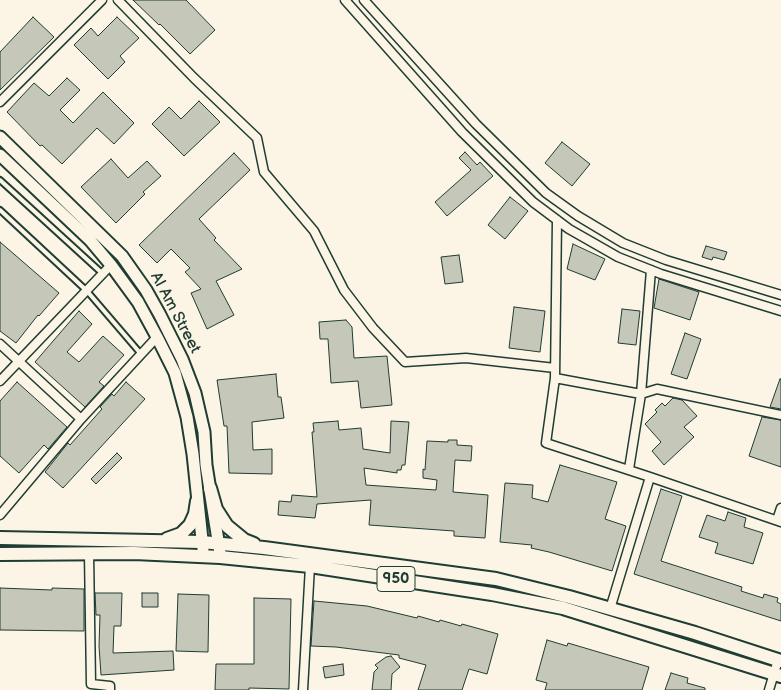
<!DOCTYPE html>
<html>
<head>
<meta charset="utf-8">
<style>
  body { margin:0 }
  canvas { display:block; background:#fcf5e5 }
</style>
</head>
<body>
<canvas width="781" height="690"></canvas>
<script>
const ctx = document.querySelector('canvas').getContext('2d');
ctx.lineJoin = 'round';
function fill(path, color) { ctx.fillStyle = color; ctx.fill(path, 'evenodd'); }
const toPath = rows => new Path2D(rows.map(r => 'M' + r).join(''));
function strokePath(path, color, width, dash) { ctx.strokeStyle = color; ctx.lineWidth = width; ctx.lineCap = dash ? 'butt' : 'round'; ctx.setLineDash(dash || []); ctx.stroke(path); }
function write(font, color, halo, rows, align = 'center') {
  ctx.font = font + ' "Balsamiq Sans",sans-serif'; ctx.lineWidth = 4; ctx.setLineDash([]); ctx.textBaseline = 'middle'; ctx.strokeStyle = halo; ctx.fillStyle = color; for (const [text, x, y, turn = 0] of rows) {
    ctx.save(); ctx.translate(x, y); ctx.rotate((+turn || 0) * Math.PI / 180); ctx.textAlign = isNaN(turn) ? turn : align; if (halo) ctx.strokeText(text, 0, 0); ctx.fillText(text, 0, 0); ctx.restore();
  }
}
const building = toPath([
  [133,0,186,0,215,30,190,54,160,24,159,25,133,0],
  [33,17,54,37,0,90,0,52,33,17],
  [117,17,139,38,120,56,125,62,108,79,74,45,91,28,98,36,117,17],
  [67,78,80,90,60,110,73,123,103,92,134,123,114,144,97,128,62,164,42,145,40,146,7,112,34,83,49,96,67,78],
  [199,101,220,122,184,156,152,124,169,107,181,119,199,101],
  [562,142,590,164,572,186,545,163,562,142],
  [465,152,477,165,480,162,493,176,447,216,435,202,471,170,459,158,465,152],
  [234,153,250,170,199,219,216,238,214,240,242,269,216,281,234,315,207,329,191,293,201,289,185,272,190,268,171,249,157,263,139,245,234,153],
  [111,159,128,178,147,161,161,176,143,192,145,194,116,223,81,187,111,159],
  [510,197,528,211,505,239,488,225,510,197],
  [0,242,59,293,39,316,38,315,16,343,0,331,0,242],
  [573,244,605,259,595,280,567,269,573,244],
  [706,246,727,252,724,260,713,257,712,260,702,257,706,246],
  [459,255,463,282,445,284,441,257,459,255],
  [659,279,699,292,690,320,654,308,659,279],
  [514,307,545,311,540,352,509,348,514,307],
  [622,309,640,311,636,345,618,343,622,309],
  [79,311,92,324,67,352,79,362,103,336,124,355,99,382,104,386,85,407,35,362,79,311],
  [346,320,352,327,354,358,387,356,392,405,361,408,358,381,331,383,328,339,320,339,319,322,346,320],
  [685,333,701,339,687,379,671,374,685,333],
  [276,374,278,397,281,397,284,418,252,422,253,450,272,449,272,474,229,473,227,426,224,426,217,380,276,374],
  [780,379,781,379,781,409,770,407,780,379],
  [17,382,67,427,48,449,44,445,19,473,0,456,0,401,17,382],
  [126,382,145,399,63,488,45,472,68,443,70,445,102,409,100,407,112,394,114,396,126,382],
  [673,398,682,400,697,416,684,427,694,437,664,465,652,451,661,442,645,424,657,412,655,410,662,403,665,406,673,398],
  [762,417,781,420,781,467,749,456,762,417],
  [338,421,339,430,361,428,363,449,390,453,391,421,409,422,405,465,402,465,401,470,397,470,397,473,364,468,366,485,436,490,437,480,423,478,423,469,425,470,427,441,448,442,448,440,457,440,457,445,472,446,471,461,455,460,453,492,488,495,485,538,454,536,454,531,369,525,371,500,317,504,315,518,278,515,279,501,291,502,292,495,317,497,312,432,314,432,313,423,338,421],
  [117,453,122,458,96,484,91,479,117,453],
  [560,465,617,482,605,519,626,526,612,571,549,552,531,548,532,545,500,542,505,483,533,485,532,498,548,502,560,465],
  [661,489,682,496,661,561,742,587,741,591,763,598,764,594,778,598,777,602,781,604,781,621,634,574,661,489],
  [728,512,746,518,744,527,763,533,753,564,715,553,718,543,699,537,707,515,725,521,728,512],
  [0,588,52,590,52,588,84,589,84,631,0,630,0,588],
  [95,593,122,593,121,626,114,626,113,653,173,651,174,670,101,675,99,646,100,615,96,615,95,593],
  [142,593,158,593,158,607,142,607,142,593],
  [178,594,209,595,208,652,176,651,178,594],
  [254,598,291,599,289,689,249,688,249,690,215,690,216,664,254,664,254,598],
  [314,601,367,606,417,618,418,616,439,622,440,620,461,626,462,624,498,634,487,674,469,669,462,690,418,690,426,665,399,658,399,655,336,647,311,646,314,601],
  [547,640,567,646,568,643,649,667,642,690,545,690,547,683,536,680,547,640],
  [391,656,400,667,392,674,391,690,372,690,374,672,378,668,375,665,386,657,391,656],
  [343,664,344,675,325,678,323,667,343,664],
  [671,673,688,678,687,683,705,688,705,690,665,690,671,673]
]);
const service = toPath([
  [0,180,103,274],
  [0,210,87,291,141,354]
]);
const minor = toPath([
  [118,0,194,78,257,138,264,172,314,231,344,290,373,328,405,362,466,358,555,368],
  [345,0,462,132,533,202,569,229,618,257,661,274,781,311],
  [364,0,476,124,546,193,578,216,623,243,666,260,781,295],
  [0,102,102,0],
  [557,220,555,378,546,443,650,477,781,522],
  [0,344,81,419],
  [555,378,641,394,657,389,781,415],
  [0,381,111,265],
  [629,469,641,394,651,270],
  [0,515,81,419,157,337],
  [777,520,781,508],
  [89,553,91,684,110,686,110,690],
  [610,609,650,477],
  [303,690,310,566],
  [769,690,778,660]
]);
const secondary = toPath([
  [0,137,122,256,146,290,160,315,182,359,195,393,204,432,206,465,220,553],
  [0,155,90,240,111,265,138,302,157,337,175,373,187,417,193,454,203,549]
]);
const primary = toPath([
  [210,488,216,509,227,526,244,540,254,544],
  [0,538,202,542,264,548,496,579,569,597,695,633,781,661],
  [167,539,181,534,190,525,195,514,197,501],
  [0,554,134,553,220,557,310,566,492,594,563,608,781,676]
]);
const shields = [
  [396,579,38]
];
const shieldNames = [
  ["950",396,579]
];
const streetNames = [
  ["Al Am Street",175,313,62]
];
fill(building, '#c5c7b9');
strokePath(building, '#1f3d34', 1);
strokePath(service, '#1f3d34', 8);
strokePath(minor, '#1f3d34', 11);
strokePath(secondary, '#1f3d34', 15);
strokePath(primary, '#1f3d34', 16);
strokePath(service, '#fcf5e5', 4);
strokePath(minor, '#fcf5e5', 8);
strokePath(secondary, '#fcf5e5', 11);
strokePath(primary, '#fcf5e5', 12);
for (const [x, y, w] of shields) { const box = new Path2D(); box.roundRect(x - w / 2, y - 12.5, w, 25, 4); ctx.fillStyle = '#fcf5e5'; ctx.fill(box); strokePath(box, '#1f3d34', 1); }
write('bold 15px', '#1f3d34', null, shieldNames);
write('16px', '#1f3d34', '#fcf5e5', streetNames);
</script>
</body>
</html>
